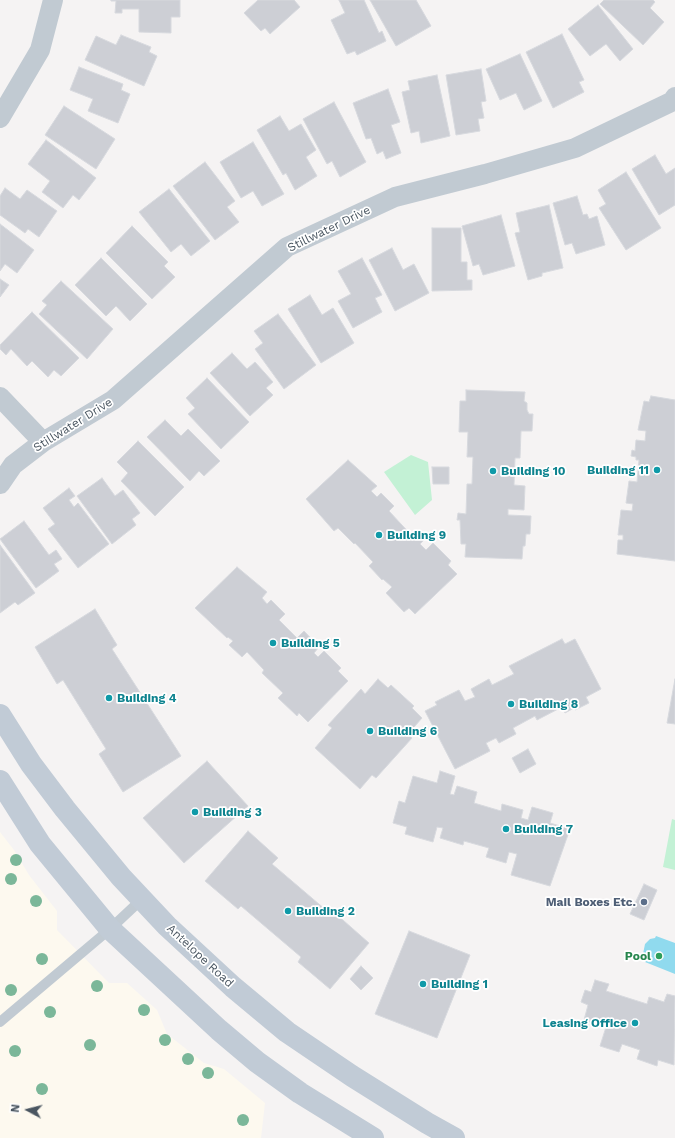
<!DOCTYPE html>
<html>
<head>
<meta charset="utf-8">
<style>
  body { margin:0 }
  #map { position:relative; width:675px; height:1138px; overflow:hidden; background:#f5f3f3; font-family:"Work Sans",sans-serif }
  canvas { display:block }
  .north { position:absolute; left:8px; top:1090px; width:40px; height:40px; -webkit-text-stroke:3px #fff; paint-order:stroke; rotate:277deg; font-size:11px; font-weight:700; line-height:16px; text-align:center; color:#4a5661 }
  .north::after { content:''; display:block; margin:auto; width:14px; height:18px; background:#4a5661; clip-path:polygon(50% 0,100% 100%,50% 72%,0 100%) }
</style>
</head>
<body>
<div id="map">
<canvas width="675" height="1138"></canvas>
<div class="north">N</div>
</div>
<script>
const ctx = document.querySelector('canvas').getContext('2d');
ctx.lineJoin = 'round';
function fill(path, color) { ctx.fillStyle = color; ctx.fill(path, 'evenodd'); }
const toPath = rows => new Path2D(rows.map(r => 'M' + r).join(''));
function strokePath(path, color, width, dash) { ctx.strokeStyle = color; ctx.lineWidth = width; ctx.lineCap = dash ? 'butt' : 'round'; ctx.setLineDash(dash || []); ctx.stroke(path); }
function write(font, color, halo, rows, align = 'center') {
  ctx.font = font + ' "Work Sans",sans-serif'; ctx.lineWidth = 3.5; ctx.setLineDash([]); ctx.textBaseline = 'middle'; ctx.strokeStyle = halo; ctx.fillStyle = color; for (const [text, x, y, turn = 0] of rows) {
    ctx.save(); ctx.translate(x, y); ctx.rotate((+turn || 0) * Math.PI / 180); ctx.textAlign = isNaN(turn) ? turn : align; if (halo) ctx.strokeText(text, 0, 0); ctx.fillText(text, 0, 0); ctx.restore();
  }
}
const commercial = toPath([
  [0,832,14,850,29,875,57,911,57,930,109,983,127,983,157,1010,167,1034,204,1063,224,1069,265,1103,261,1138,0,1138]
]);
const green = toPath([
  [411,455,428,462,432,500,415,515,384,472],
  [672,819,675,820,675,870,663,867]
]);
const water = toPath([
  [656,936,675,943,675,974,645,962,646,960,643,958,643,954,645,944,650,939,655,938]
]);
const building = toPath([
  [111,0,180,0,180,17,171,17,171,33,139,32,139,9,122,9,122,13,115,13,116,1,111,1,111,0],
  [258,0,294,0,300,7,270,34,265,28,261,31,244,13,258,0],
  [339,0,364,0,379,33,382,31,386,41,357,55,355,51,347,54,331,20,345,13,339,0],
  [370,0,416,0,431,26,396,46,370,0],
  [604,0,653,0,655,2,650,8,664,22,643,45,600,4,604,0],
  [598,5,633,49,620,61,606,44,590,56,568,29,598,5],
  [562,34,584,80,579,82,584,92,553,108,526,52,562,34],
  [121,35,151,47,149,52,157,56,144,86,85,60,96,36,116,45,121,35],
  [520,54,542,101,524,110,516,93,500,100,486,69,520,54],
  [79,67,123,84,121,90,130,94,118,123,88,111,93,99,70,90,79,67],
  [481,69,486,101,481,102,484,118,478,119,480,131,456,135,446,75,481,69],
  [437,75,450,136,421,143,419,131,411,133,402,92,410,90,408,81,437,75],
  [388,89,400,122,391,125,401,153,386,159,383,151,377,154,371,138,366,139,353,103,388,89],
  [334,102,366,162,340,177,332,161,327,164,303,119,334,102],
  [64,106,115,139,96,169,45,135,64,106],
  [280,116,289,131,301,124,316,150,306,157,317,176,295,190,286,173,283,175,257,130,280,116],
  [46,140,96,178,79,200,73,195,63,208,42,192,50,181,28,164,46,140],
  [253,142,284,194,262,206,253,191,241,198,220,162,253,142],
  [655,155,666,174,675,168,675,205,659,215,632,169,655,155],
  [205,162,235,201,227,207,239,222,215,240,173,186,205,162],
  [626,172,661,228,626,250,599,208,606,204,598,190,626,172],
  [5,188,20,199,27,190,57,211,39,237,28,229,25,233,0,215,0,196,5,188],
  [169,189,210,241,191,256,181,244,171,252,139,212,169,189],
  [577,196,583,215,587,214,589,219,597,216,605,245,576,254,572,243,565,245,553,203,577,196],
  [549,205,563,268,542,273,542,276,528,280,515,233,520,232,516,213,549,205],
  [501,215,515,266,483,275,479,264,473,266,462,226,501,215],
  [0,224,34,250,17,273,5,264,0,271,0,224],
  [132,226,168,262,164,266,175,277,152,299,106,253,132,226],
  [432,228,461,228,461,262,467,262,467,280,472,280,472,290,432,291,432,228],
  [392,248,403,270,414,264,429,293,395,311,369,260,392,248],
  [101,258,147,304,130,321,116,306,106,316,75,285,101,258],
  [362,258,382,295,375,298,382,312,353,328,338,301,351,294,338,271,362,258],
  [0,279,9,285,0,297,0,279],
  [61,281,113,329,87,359,39,314,47,305,42,301,61,281],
  [310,295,322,315,333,308,354,343,321,363,288,309,310,295],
  [32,312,79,358,61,376,54,370,48,377,32,361,27,366,11,349,6,355,0,349,0,345,32,312],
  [278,314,316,365,284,389,255,349,263,343,254,331,278,314],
  [232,353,247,369,255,362,273,382,266,388,273,395,250,416,210,373,232,353],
  [207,378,249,422,221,449,188,414,195,408,186,398,207,378],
  [466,390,525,392,524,401,527,403,527,410,529,414,533,414,532,431,521,431,520,458,515,458,514,485,525,486,524,510,508,509,508,515,531,516,530,534,526,534,525,546,523,546,522,559,465,557,466,544,461,544,460,520,457,520,458,513,466,514,467,484,472,484,473,457,467,457,468,432,459,432,460,401,466,401,466,390],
  [651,396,675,400,675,561,617,554,618,540,623,540,623,535,618,535,621,510,632,511,633,504,626,503,629,481,637,482,639,460,636,460,636,457,631,456,632,450,635,451,636,440,645,441,646,431,638,430,644,401,649,402,651,396],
  [165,420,181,436,188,429,220,461,204,476,199,471,190,481,147,437,165,420],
  [138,441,184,487,155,516,121,481,128,473,117,462,138,441],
  [348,460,377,486,371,491,377,497,381,493,394,506,389,511,414,538,420,533,425,539,420,544,426,550,433,543,451,561,448,565,457,574,415,614,409,608,404,612,386,593,392,587,383,579,382,580,369,566,373,562,355,543,354,544,338,528,334,531,306,499,348,460],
  [432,467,449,467,449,484,433,484,432,467],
  [102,478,115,496,123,490,140,513,132,519,136,525,112,544,77,496,102,478],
  [69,488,75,496,69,500,74,507,78,503,109,544,78,568,48,529,55,524,43,508,69,488],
  [24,521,49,555,56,550,62,559,54,564,59,571,36,588,0,539,24,521],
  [0,545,35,593,18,605,15,602,0,613,0,545],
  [237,567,267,592,262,598,267,604,271,600,285,614,279,620,297,638,304,631,319,647,314,653,318,657,324,651,341,668,338,671,348,681,308,722,299,713,297,716,278,698,283,693,262,673,264,670,247,652,242,657,229,645,233,641,228,637,227,638,195,608,237,567],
  [95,609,117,645,112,649,181,756,123,792,99,754,106,749,63,680,57,684,35,647,95,609],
  [562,639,565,644,575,639,601,689,586,697,589,703,575,710,574,708,565,713,562,707,537,720,535,716,513,728,516,734,499,743,496,738,486,743,490,751,455,769,425,711,437,705,435,702,459,690,465,701,475,697,471,689,489,679,492,685,514,674,509,666,562,639],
  [378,679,388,688,391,685,414,706,412,708,422,718,408,734,412,738,376,778,372,775,360,789,315,748,332,728,328,725,361,689,365,694,378,679],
  [675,679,675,724,667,723,675,679],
  [528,749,536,764,520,773,512,758,528,749],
  [207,761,248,806,184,863,143,818,207,761],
  [440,771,455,776,450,794,454,795,457,786,477,792,474,803,501,811,502,804,523,810,521,818,528,820,532,807,553,813,550,823,570,829,550,886,511,875,517,854,509,852,506,863,486,857,489,848,464,841,463,845,440,838,443,828,437,827,433,842,405,834,407,827,393,823,399,801,405,803,413,776,437,783,440,771],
  [248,831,278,858,272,864,333,916,335,913,369,943,330,989,298,962,301,957,241,906,238,909,205,881,248,831],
  [644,884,657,890,644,920,630,914,644,884],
  [409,931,470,955,437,1038,375,1014,409,931],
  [361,966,373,978,361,990,350,979,361,966],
  [595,980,609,984,606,991,647,1004,649,997,664,1002,667,994,675,996,674,1065,658,1060,657,1066,637,1059,640,1050,622,1044,619,1052,600,1046,606,1027,584,1020,588,1005,581,1002,585,990,591,992,595,980]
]);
const service = toPath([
  [0,1022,110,929,142,899]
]);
const minor = toPath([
  [0,118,40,50,53,0],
  [0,397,43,442],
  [0,484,13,465,43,442,113,400,287,247,395,197,485,174,575,148,673,101,675,97]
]);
const secondary = toPath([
  [0,715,31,764,65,809,121,877,167,926,233,987,287,1032,352,1076,427,1123,454,1138],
  [0,781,40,844,110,929,219,1030,257,1062,300,1093,373,1138]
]);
const trees = [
  [16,860],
  [11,879],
  [36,901],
  [42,959],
  [97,986],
  [11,990],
  [144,1010],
  [50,1012],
  [165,1040],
  [90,1045],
  [15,1051],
  [188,1059],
  [208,1073],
  [42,1089],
  [243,1120]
];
const markers = [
  [657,470,4,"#0f9aa8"],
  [493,471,4,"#0f9aa8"],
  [379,535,4,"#0f9aa8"],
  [273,643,4,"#0f9aa8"],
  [109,698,4,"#0f9aa8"],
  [511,704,4,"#0f9aa8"],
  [370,731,4,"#0f9aa8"],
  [195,812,4,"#0f9aa8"],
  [506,829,4,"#0f9aa8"],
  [644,902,4,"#5c6f8a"],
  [288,911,4,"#0f9aa8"],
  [659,956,4,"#2e9e5b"],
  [423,984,4,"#0f9aa8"],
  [635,1023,4,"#0f9aa8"]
];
const streetNames = [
  ["Stillwater Drive",329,229,-26],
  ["Stillwater Drive",73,425,-32],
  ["Antelope Road",200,956,43]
];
const cultureNames = [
  ["Building 11",649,470,"right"],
  ["Building 10",501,471],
  ["Building 9",387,535],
  ["Building 5",281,643],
  ["Building 4",117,698],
  ["Building 8",519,704],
  ["Building 6",378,731],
  ["Building 3",203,812],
  ["Building 7",514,829],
  ["Building 2",296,911],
  ["Building 1",431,984],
  ["Leasing Office",627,1023,"right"]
];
const serviceNames = [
  ["Mail Boxes Etc.",636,902]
];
const leisureNames = [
  ["Pool",651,956]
];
fill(commercial, '#fdf9ef');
fill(green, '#c3f1d5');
fill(water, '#90daee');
fill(building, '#cdcfd5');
strokePath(building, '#d7d9de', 1);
strokePath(service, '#c1cad2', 10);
strokePath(minor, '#c1cad2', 20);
strokePath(secondary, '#c1cbd6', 22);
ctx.fillStyle = '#7bb799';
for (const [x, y] of trees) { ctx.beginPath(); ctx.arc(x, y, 6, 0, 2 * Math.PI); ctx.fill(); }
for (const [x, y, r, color] of markers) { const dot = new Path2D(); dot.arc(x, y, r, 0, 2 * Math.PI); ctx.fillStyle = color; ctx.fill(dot); strokePath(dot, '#fff', 1.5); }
write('12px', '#4a5661', '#fff', streetNames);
write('bold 12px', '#0d838f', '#fff', cultureNames, 'left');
write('bold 12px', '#4e5e75', '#fff', serviceNames, 'right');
write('bold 12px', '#27864d', '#fff', leisureNames, 'right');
</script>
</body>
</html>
